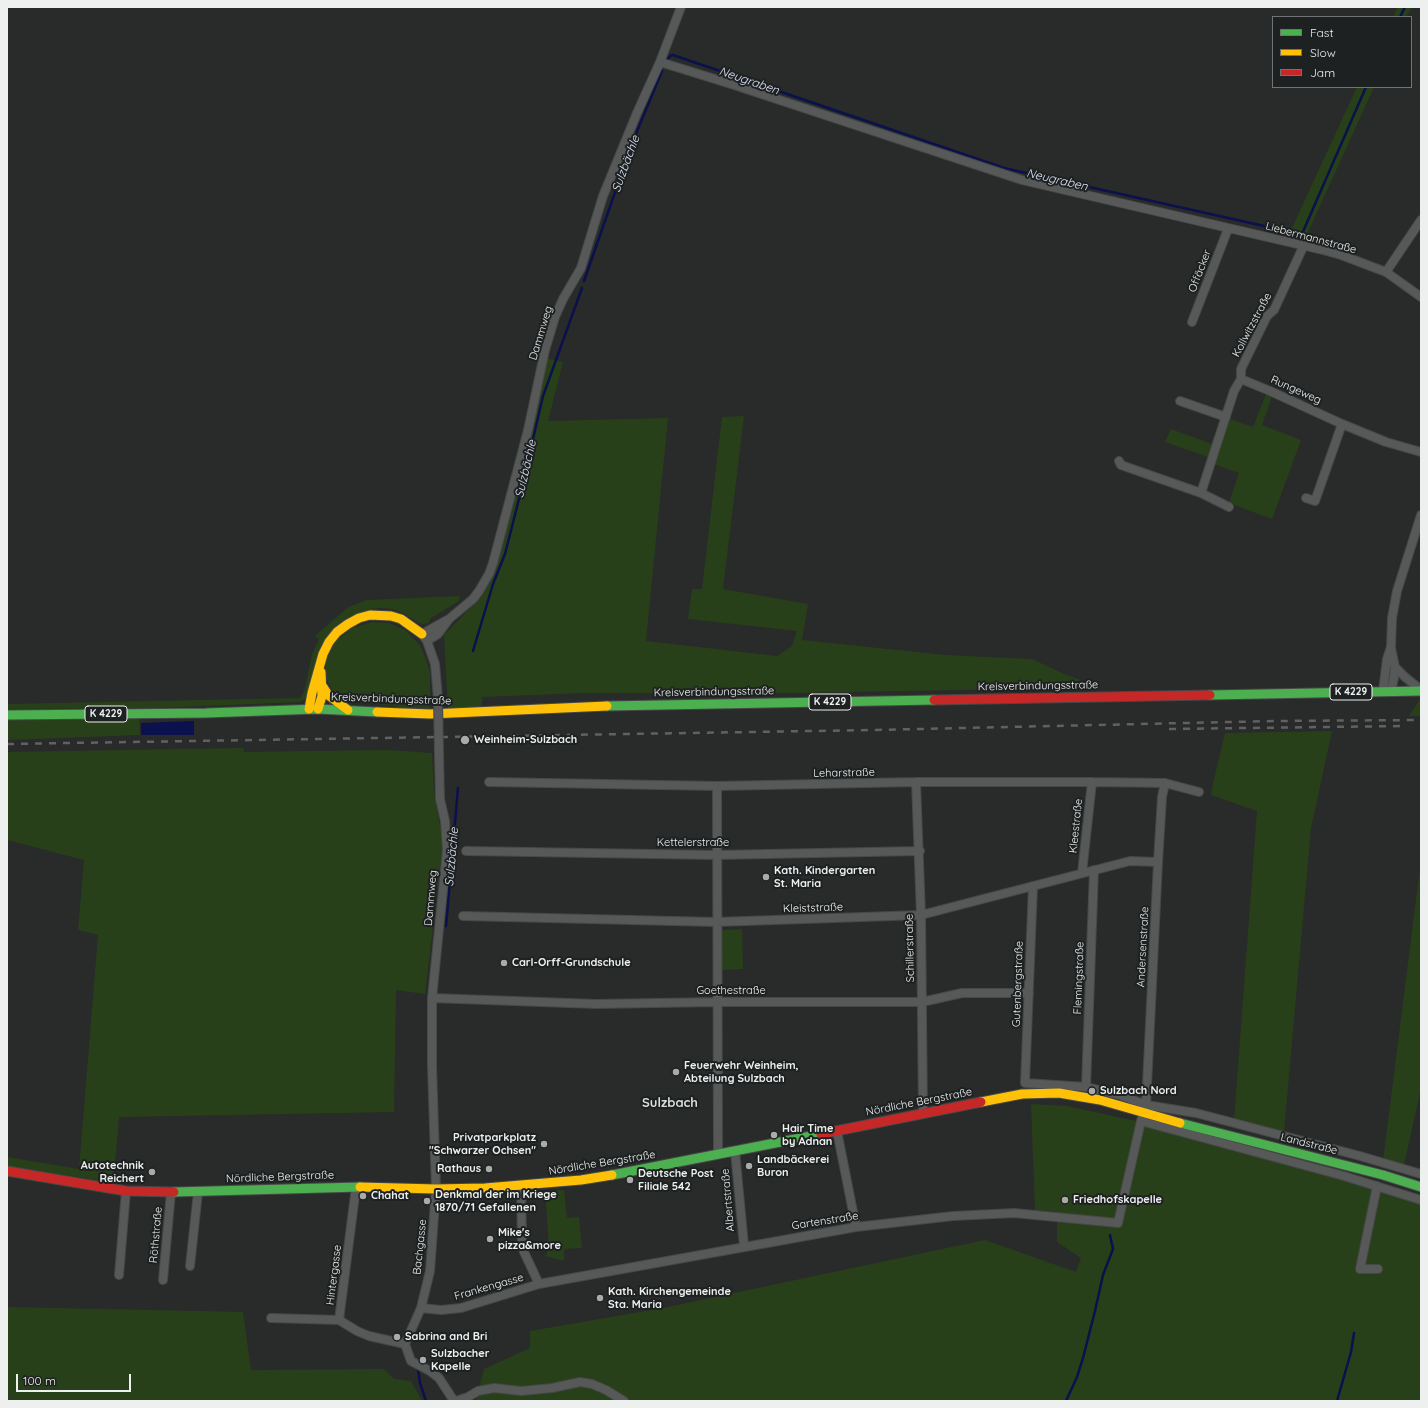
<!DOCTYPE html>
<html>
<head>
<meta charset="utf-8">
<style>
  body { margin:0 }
  #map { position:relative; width:1428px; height:1408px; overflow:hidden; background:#292a2a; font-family:Quicksand,sans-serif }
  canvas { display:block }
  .frame { position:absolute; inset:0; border:8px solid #eef0f0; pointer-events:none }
  .legend { position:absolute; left:1272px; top:16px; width:140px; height:72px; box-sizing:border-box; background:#1e2121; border:1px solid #717474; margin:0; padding:5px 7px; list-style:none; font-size:12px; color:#eef0f0 }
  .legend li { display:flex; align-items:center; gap:8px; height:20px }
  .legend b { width:20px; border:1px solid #717474 }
  .scale { position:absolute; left:16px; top:1374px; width:115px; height:18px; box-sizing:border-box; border:2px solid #eef0f0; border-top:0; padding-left:5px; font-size:12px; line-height:14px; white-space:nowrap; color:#eef0f0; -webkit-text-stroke:3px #1e2121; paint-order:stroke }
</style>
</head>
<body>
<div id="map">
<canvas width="1428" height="1408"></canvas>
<div class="frame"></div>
<ul class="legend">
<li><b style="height:5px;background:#4caf50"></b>Fast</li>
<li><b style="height:5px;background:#ffc107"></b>Slow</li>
<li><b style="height:5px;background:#c62828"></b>Jam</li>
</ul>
<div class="scale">100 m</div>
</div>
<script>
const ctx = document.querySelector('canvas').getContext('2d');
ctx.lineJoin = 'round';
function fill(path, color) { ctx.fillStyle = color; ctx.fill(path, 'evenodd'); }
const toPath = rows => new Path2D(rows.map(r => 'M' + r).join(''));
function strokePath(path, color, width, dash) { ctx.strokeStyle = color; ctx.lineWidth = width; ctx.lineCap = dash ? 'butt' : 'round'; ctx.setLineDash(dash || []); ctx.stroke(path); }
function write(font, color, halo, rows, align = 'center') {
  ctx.font = font + ' Quicksand,sans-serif'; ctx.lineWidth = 4; ctx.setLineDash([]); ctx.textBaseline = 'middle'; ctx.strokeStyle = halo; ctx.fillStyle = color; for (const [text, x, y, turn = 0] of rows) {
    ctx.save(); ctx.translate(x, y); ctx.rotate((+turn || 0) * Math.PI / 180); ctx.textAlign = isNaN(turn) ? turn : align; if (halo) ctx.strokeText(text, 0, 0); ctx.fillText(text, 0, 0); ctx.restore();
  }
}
const green = toPath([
  [1398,7,1412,7,1406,17,1393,17],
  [1357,87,1374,87,1304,241,1292,228],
  [546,358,563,362,548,421,668,418,646,641,777,656,792,646,797,631,688,619,692,589,702,589,722,417,744,416,723,589,808,604,802,640,945,655,1032,659,1062,673,1080,680,1070,688,790,693,585,693,482,697,482,709,448,709,444,635,479,599,491,580,520,475],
  [1266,394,1272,396,1262,425,1301,440,1272,519,1229,503,1239,473,1214,464,1230,419,1253,427],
  [1171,429,1212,444,1208,457,1165,442],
  [460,596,459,601,431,618,429,621,429,623,423,624,419,623,403,613,393,609,381,608,370,609,346,619,306,698,301,702,153,708,7,709,7,704,300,698,304,692,312,654,319,639,315,636,347,608,366,600],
  [372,622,389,623,405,630,420,645,426,659,430,672,430,709,408,708,343,700,334,694,327,680,325,671,326,661,335,642,352,628],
  [1421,698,1421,716,1409,716],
  [7,719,139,719,140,735,7,740],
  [1332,731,1311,828,1284,1132,1234,1120,1257,811,1211,795,1212,788,1225,733],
  [243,748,244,752,387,750,432,753,434,793,443,842,425,994,396,990,394,1112,119,1117,114,1174,123,1184,7,1166,7,1157,79,1169,98,935,78,930,84,860,7,840,7,752],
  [1420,868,1421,1088,1404,1165,1383,1161],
  [742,929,743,969,722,970,722,931,724,930],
  [1031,1104,1067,1106,1136,1121,1381,1183,1421,1198,1421,1401,476,1401,484,1369,530,1348,530,1331,663,1308,985,1240,1076,1272,1081,1258,1057,1242,1057,1212,1035,1210],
  [564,1190,567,1218,579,1217,582,1248,564,1249,564,1261,546,1256,549,1247,545,1191],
  [7,1307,243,1312,251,1370,384,1369,394,1379,411,1381,422,1401,7,1401]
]);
const water = toPath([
  [194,721,194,735,141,735,141,723]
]);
const stream = toPath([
  [1400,17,1405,7],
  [668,59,670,56,673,55,1004,168,1300,234,1302,234,1366,87],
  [584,281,633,141,662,71],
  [473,651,493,584,505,554,520,495,543,396,582,288],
  [446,926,458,788],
  [418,1369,420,1383,426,1401],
  [1066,1401,1077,1377,1083,1358,1095,1311,1103,1275,1113,1249,1110,1235],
  [1337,1401,1351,1352,1354,1333]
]);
const street = toPath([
  [660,62,731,84,1022,180,1323,250,1341,255,1386,272,1421,297],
  [1386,272,1421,220],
  [1192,322,1228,229],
  [1241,379,1270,391,1342,424,1386,442,1421,452],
  [1180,401,1226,417],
  [1119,461,1121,465,1201,493,1229,507],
  [1201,493,1234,391,1241,379,1241,369,1267,316,1274,310,1304,245],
  [1306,498,1315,501,1342,424],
  [427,641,438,634,449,619,473,599,479,591,489,574,493,563,528,430,545,350,555,317,563,299,581,268,603,196,637,113,660,62,681,7],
  [1391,648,1395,667,1394,678,1391,691],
  [1395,667,1405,677,1421,690],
  [1383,691,1387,659,1391,647,1392,618,1397,591,1421,515],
  [438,699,435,664,427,641,422,634,447,620],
  [439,754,440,799,445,821,447,850,432,998,432,1065,436,1189,430,1271,421,1308,405,1344,411,1361,430,1371,439,1378,454,1401],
  [489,782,717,786,916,782,1092,782,1165,783,1199,792],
  [916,782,921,915,923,1113],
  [717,786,718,1154],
  [466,851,716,855,920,851],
  [1082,873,1092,782],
  [1033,886,1025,1083,1086,1087,1120,1095,1146,1105,1196,1113,1360,1156,1421,1174],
  [463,916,716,922,921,915,1130,861,1158,862],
  [432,998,596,1004,717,1002,922,1002,962,993,1029,993],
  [1086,1087,1094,870],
  [1141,1121,1344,1176,1421,1200],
  [837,1131,856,1227],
  [735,1151,744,1246],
  [521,1185,522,1242,524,1252,539,1284],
  [1377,1186,1360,1269,1378,1269],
  [190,1266,198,1192],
  [119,1275,126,1191],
  [163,1280,171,1192],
  [421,1308,441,1310,461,1308,539,1284,856,1227,953,1216,1014,1213,1118,1223,1141,1121,1146,1105,1158,862,1162,797,1165,783],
  [271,1318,339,1320],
  [339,1320,356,1187],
  [339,1320,357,1331,369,1336,405,1344],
  [456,1401,468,1397,478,1391,494,1388,521,1391,552,1388,580,1382,592,1384,606,1390,624,1401]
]);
const fast = toPath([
  [1210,695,1421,691],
  [607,706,934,700],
  [7,715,206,713,318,709,377,712],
  [1180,1123,1383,1175,1421,1187],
  [612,1175,821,1134],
  [174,1192,360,1187]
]);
const slow = toPath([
  [323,687,328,695,348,710],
  [309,709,312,693,323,654,329,642,337,632,348,624,359,618,370,615,391,616,401,619,422,634],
  [318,709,322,696,321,672],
  [377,712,430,714,607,706],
  [981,1102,1022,1094,1059,1093,1100,1100,1180,1123],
  [360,1187,436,1189,485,1188,581,1180,612,1175]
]);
const jam = toPath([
  [934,700,1210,695],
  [821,1134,981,1102],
  [7,1171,126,1191,174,1192]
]);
const rail = toPath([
  [1169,729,1403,726],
  [7,744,874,730,1274,721,1421,720]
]);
const streetBridge = toPath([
  [438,699,439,754]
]);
const markers = [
  [465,740,5,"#a9abab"],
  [766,877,4,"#a9abab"],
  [504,963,4,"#a9abab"],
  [676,1072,4,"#a9abab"],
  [1092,1091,4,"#a9abab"],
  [774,1135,4,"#a9abab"],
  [544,1144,4,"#a9abab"],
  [749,1166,4,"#a9abab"],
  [489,1169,4,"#a9abab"],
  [152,1172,4,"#a9abab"],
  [630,1180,4,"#a9abab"],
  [363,1196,4,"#a9abab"],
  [1065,1200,4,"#a9abab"],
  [427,1201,4,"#a9abab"],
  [490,1239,4,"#a9abab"],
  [600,1298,4,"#a9abab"],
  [397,1337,4,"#a9abab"],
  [423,1360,4,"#a9abab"]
];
const shields = [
  [1351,692,42],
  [830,702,42],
  [106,714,42]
];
const shieldNames = [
  ["K 4229",1351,692],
  ["K 4229",830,702],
  ["K 4229",106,714]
];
const streetNames = [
  ["Liebermannstraße",1311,238,15],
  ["Offäcker",1200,271,-69],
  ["Kollwitzstraße",1252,325,-62],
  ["Dammweg",541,333,-73],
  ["Rungeweg",1296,390,24],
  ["Kreisverbindungsstraße",1038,686,-1],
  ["Kreisverbindungsstraße",714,692,-1],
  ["Kreisverbindungsstraße",391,699,2],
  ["Leharstraße",844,773,-1],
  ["Kleestraße",1076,826,-84],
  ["Kettelerstraße",693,843],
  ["Dammweg",431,898,-85],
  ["Kleiststraße",813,908,-2],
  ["Andersenstraße",1143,947,-87],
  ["Schillerstraße",910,948,-91],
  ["Flemingstraße",1079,978,-88],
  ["Gutenbergstraße",1018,984,-88],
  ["Goethestraße",731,991],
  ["Nördliche Bergstraße",919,1102,-11],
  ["Landstraße",1309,1144,14],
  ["Nördliche Bergstraße",602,1163,-9],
  ["Nördliche Bergstraße",280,1177,-2],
  ["Albertstraße",728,1200,-95],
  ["Gartenstraße",825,1221,-9],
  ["Röthstraße",156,1235,-85],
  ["Bachgasse",420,1247,-84],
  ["Hintergasse",334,1275,-83],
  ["Frankengasse",489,1287,-16]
];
const poiNames = [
  ["Weinheim-Sulzbach",474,740],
  ["Kath. Kindergarten",774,871],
  ["St. Maria",774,884],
  ["Carl-Orff-Grundschule",512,963],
  ["Feuerwehr Weinheim,",684,1066],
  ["Abteilung Sulzbach",684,1079],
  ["Sulzbach Nord",1100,1091],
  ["Hair Time",782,1129],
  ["by Adnan",782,1142],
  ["Privatparkplatz",536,1138,"right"],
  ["\"Schwarzer Ochsen\"",536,1151,"right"],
  ["Landbäckerei",757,1160],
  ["Buron",757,1173],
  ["Autotechnik",144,1166,"right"],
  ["Reichert",144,1179,"right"],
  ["Rathaus",481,1169,"right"],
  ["Deutsche Post",638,1174],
  ["Filiale 542",638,1187],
  ["Denkmal der im Kriege",435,1195],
  ["1870/71 Gefallenen",435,1208],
  ["Chahat",371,1196],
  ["Friedhofskapelle",1073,1200],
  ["Mike's",498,1233],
  ["pizza&more",498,1246],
  ["Kath. Kirchengemeinde",608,1292],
  ["Sta. Maria",608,1305],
  ["Sabrina and Bri",405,1337],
  ["Sulzbacher",431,1354],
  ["Kapelle",431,1367]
];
const waterNames = [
  ["Neugraben",749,81,19],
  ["Sulzbächle",626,164,-70],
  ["Neugraben",1057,180,13],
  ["Sulzbächle",526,469,-77],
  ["Sulzbächle",452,857,-85]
];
const quarterNames = [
  ["Sulzbach",670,1103]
];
fill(green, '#284019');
fill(water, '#0a114c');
strokePath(stream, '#0a114c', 2.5);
strokePath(street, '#464747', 10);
strokePath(fast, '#464747', 11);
strokePath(slow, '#464747', 11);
strokePath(jam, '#464747', 11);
strokePath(street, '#575858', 8);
strokePath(fast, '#4caf50', 9);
strokePath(slow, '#ffc107', 9);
strokePath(jam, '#c62828', 9);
strokePath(rail, '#616161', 2.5, [7, 7]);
strokePath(streetBridge, '#464747', 10, []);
strokePath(streetBridge, '#575858', 8);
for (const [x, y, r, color] of markers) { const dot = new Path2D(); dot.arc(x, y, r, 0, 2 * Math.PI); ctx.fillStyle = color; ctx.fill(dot); strokePath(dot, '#1e2121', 1.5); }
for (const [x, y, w] of shields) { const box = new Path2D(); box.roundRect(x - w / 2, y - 8, w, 16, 3); ctx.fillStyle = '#1e2121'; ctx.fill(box); strokePath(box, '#eef0f0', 1); }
write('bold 10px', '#eef0f0', null, shieldNames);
write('11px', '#eef0f0', '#1e2121', streetNames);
write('bold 11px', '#eef0f0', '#1e2121', poiNames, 'left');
write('italic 12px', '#dbe3f7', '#1e2121', waterNames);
write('bold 13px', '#d9dddd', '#1e2121', quarterNames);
</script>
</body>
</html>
